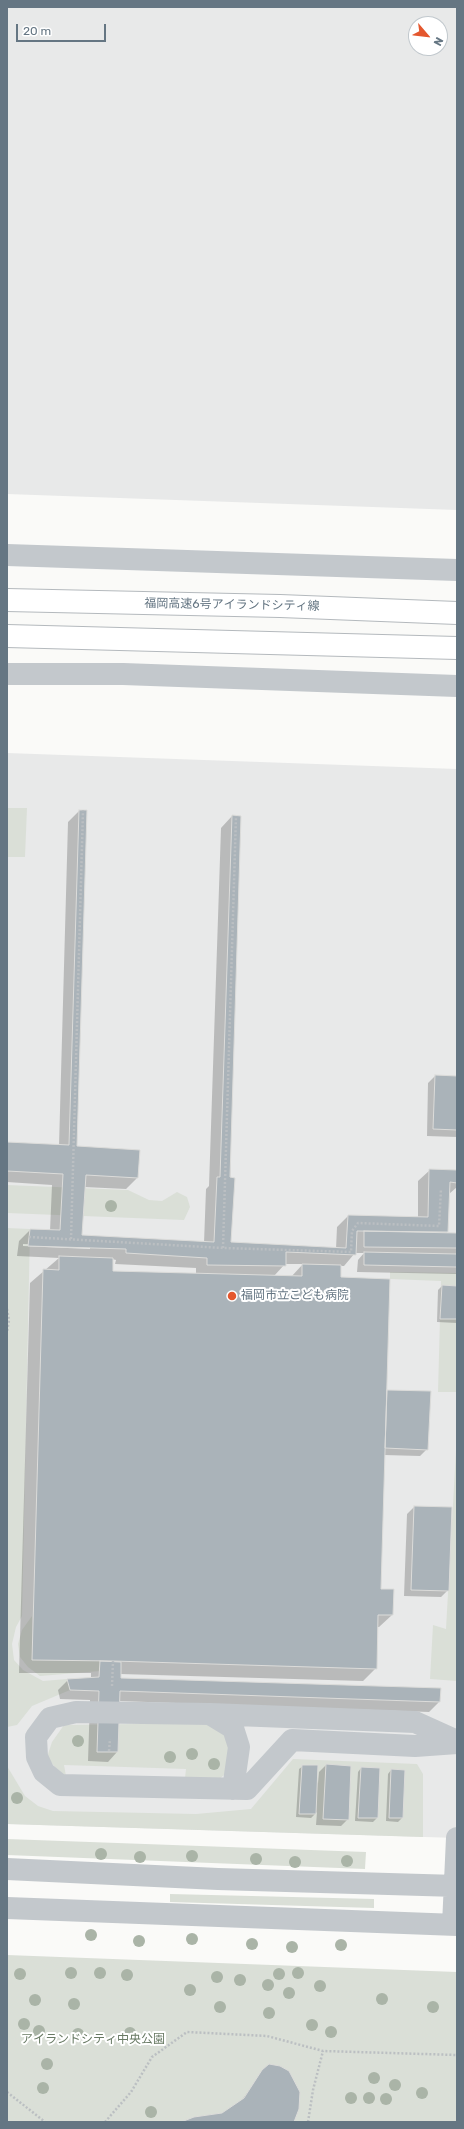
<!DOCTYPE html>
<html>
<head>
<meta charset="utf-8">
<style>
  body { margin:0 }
  #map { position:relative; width:464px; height:2129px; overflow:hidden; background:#fafaf8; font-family:Rubik,sans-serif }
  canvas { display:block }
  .frame { position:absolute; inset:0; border:8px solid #657683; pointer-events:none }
  .north { position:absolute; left:408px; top:16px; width:40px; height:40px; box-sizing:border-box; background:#fff; border:1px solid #c1c8cd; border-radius:50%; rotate:118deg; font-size:11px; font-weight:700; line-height:16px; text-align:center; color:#657683 }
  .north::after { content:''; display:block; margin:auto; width:14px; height:18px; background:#e4572e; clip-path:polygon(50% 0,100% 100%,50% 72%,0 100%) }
  .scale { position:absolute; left:16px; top:24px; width:90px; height:18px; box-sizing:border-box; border:2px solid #657683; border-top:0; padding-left:5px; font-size:12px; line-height:14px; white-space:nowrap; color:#657683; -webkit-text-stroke:3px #fff; paint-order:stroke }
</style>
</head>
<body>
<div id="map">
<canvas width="464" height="2129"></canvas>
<div class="frame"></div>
<div class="north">N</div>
<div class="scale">20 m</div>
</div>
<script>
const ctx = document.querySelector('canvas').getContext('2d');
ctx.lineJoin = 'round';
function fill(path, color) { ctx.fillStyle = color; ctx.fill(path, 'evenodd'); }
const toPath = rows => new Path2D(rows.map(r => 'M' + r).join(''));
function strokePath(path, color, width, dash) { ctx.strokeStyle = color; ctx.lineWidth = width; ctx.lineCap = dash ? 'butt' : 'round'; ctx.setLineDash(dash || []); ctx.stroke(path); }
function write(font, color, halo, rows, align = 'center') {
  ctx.font = font + ' Rubik,"Noto Sans JP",sans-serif'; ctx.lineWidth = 4; ctx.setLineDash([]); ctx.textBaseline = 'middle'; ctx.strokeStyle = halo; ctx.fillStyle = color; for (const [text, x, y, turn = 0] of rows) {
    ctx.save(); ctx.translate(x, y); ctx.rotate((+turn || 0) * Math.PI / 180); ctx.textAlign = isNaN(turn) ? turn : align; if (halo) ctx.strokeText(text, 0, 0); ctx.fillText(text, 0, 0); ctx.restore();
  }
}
const built = toPath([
  [7,7,457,7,457,510,7,494],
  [416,24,440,24,440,48,416,48],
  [7,753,457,769,457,1838,7,1824]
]);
const green = toPath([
  [7,808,27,808,25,857,7,857],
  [7,1185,128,1190,149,1200,162,1201,177,1192,187,1197,190,1207,184,1220,7,1213],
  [7,1228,30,1229,22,1616,16,1627,12,1644,14,1660,23,1670,43,1681,67,1679,70,1690,32,1706,17,1725,7,1727],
  [390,1272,457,1273,457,1392,438,1392,441,1281,390,1279],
  [457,1433,457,1681,430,1679,433,1625,446,1629],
  [32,1616,32,1660,100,1661,100,1671,40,1676,28,1667,20,1657,18,1644,22,1630],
  [205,1723,227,1732,229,1745,228,1772,219,1779,185,1778,186,1769,64,1765,66,1776,55,1767,47,1757,52,1742,64,1725],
  [293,1759,417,1764,423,1774,423,1837,7,1824,7,1766,25,1796,38,1806,53,1811,196,1814,251,1809],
  [7,1839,366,1852,365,1869,7,1855],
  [170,1894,374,1899,374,1908,170,1902],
  [7,1955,457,1972,457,2122,7,2122]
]);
const shadow = toPath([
  [79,811,76,1147,137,1178,126,1189,84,1187,81,1236,204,1243,206,1189,209,1186,221,828,232,816,230,1243,336,1249,337,1227,348,1216,418,1218,418,1181,430,1170,457,1171,457,1187,449,1194,447,1233,457,1233,457,1274,357,1272,358,1260,364,1253,355,1253,344,1266,340,1266,340,1278,386,1390,430,1392,427,1449,420,1456,384,1455,380,1590,392,1615,379,1627,377,1627,376,1668,363,1681,120,1674,120,1679,439,1702,429,1712,119,1701,117,1752,108,1762,88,1761,90,1700,60,1699,58,1690,68,1680,91,1678,91,1673,19,1673,30,1283,59,1258,17,1256,19,1241,30,1230,50,1231,52,1185,7,1182,7,1143,59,1146,68,822],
  [23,1244,85,1246,90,1247,90,1249,23,1246],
  [112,1259,116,1260,115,1264,196,1268,196,1274,112,1272],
  [285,1264,303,1264,291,1277,274,1276],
  [435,1076,457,1077,457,1137,427,1136,428,1083],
  [442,1286,457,1287,457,1323,437,1322,438,1290],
  [414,1507,448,1590,441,1597,404,1596,407,1514],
  [326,1765,348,1819,341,1826,316,1825,317,1812,311,1818,296,1817,299,1769,303,1766,318,1783,319,1772],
  [361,1768,377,1818,373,1822,355,1821,358,1772],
  [391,1770,402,1818,398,1822,386,1821,388,1774],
  [263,2071,292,2122,183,2122,208,2115,222,2114,242,2100]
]);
const building = toPath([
  [79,810,87,810,77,1146,140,1150,138,1178,86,1175,82,1235,214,1242,217,1177,220,1177,232,815,241,816,230,1177,235,1178,231,1242,346,1248,348,1215,428,1217,429,1169,457,1170,457,1183,450,1182,448,1232,357,1231,356,1255,286,1252,286,1266,207,1265,207,1258,126,1253,126,1249,28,1246,30,1229,60,1230,63,1174,7,1171,7,1142,69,1145,79,810],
  [435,1075,457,1076,457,1130,433,1129,435,1075],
  [364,1231,457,1233,457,1248,364,1247,364,1231],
  [364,1252,457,1254,457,1267,364,1265,364,1252],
  [59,1256,113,1258,113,1271,302,1276,302,1264,341,1265,341,1277,390,1279,381,1589,394,1589,393,1615,378,1615,377,1669,113,1661,32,1660,43,1269,59,1270,59,1256],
  [442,1285,457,1286,457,1319,440,1319,442,1285],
  [387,1390,431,1391,428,1450,385,1448,387,1390],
  [414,1506,452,1507,449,1591,411,1590,414,1506],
  [100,1661,121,1662,121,1678,441,1688,440,1702,120,1691,118,1752,97,1752,99,1691,70,1690,67,1679,99,1677,100,1661],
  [326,1764,351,1766,349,1820,323,1819,326,1764],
  [302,1765,318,1765,316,1814,299,1814,302,1765],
  [361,1767,380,1768,378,1818,358,1818,361,1767],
  [391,1769,405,1770,403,1818,389,1818,391,1769],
  [269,2064,280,2066,289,2071,300,2092,299,2109,294,2122,181,2122,194,2117,222,2113,244,2098,262,2070,269,2064]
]);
const path = toPath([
  [29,1237,223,1248,351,1252,352,1231,358,1223,439,1226,441,1189],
  [71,1239,83,810],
  [223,1248,236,816],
  [7,1309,9,1320,7,1332],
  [112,1686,113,1661],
  [109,1751,110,1739],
  [7,2092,45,2122],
  [105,2122,131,2092,152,2057,187,2032,267,2036,323,2051,457,2055],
  [308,2122,313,2090,323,2051]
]);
const minor = toPath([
  [7,555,457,570],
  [7,674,123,674,457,686],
  [210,1714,233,1728,239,1747,233,1789],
  [457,1741,415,1722,210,1714,76,1712,50,1718,36,1737,37,1757,44,1772,60,1785,247,1789,292,1740,415,1746,457,1743],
  [7,1869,218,1879,457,1886],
  [7,1908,457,1925],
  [453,1925,457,1838]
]);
const highway = toPath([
  [7,600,280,606,457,613],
  [7,636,457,648]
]);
const trees = [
  [111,1206],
  [78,1741],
  [192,1754],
  [170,1757],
  [214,1764],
  [17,1798],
  [101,1854],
  [192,1856],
  [140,1857],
  [256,1859],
  [347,1861],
  [295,1862],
  [91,1935],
  [192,1939],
  [139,1941],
  [252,1944],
  [341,1945],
  [292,1947],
  [71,1973],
  [100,1973],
  [298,1973],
  [20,1974],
  [279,1974],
  [127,1975],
  [217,1977],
  [240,1980],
  [268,1985],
  [320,1986],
  [190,1990],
  [289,1993],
  [382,1999],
  [35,2000],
  [74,2004],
  [220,2007],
  [433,2007],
  [269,2013],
  [24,2024],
  [312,2025],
  [39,2031],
  [331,2032],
  [130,2033],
  [78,2034],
  [47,2064],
  [374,2078],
  [395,2085],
  [43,2088],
  [422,2093],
  [351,2098],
  [369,2098],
  [386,2099],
  [151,2112]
];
const markers = [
  [232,1296,5,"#e4572e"]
];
const streetNames = [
  ["福岡高速6号アイランドシティ線",232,605,1]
];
const poiNames = [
  ["福岡市立こども病院",241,1296]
];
const parkNames = [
  ["アイランドシティ中央公園",93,2040]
];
fill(built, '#e8e9e9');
fill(green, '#dadfd7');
fill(shadow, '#0003');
fill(building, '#aab3b9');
strokePath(building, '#dcdcda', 1);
strokePath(highway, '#b4b9bd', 24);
strokePath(path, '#bbbfc2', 2.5, [2, 2]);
strokePath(minor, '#c3c8cc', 22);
strokePath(highway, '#fff', 22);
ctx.fillStyle = '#aab4a7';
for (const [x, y] of trees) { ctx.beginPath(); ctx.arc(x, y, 6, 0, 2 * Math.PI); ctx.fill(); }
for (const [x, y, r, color] of markers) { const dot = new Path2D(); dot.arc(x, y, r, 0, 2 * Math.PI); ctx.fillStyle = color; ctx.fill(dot); strokePath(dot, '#fff', 1.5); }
write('12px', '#657683', '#fff', streetNames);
write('12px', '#657683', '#fff', poiNames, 'left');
write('12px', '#687a64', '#fff', parkNames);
</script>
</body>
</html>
